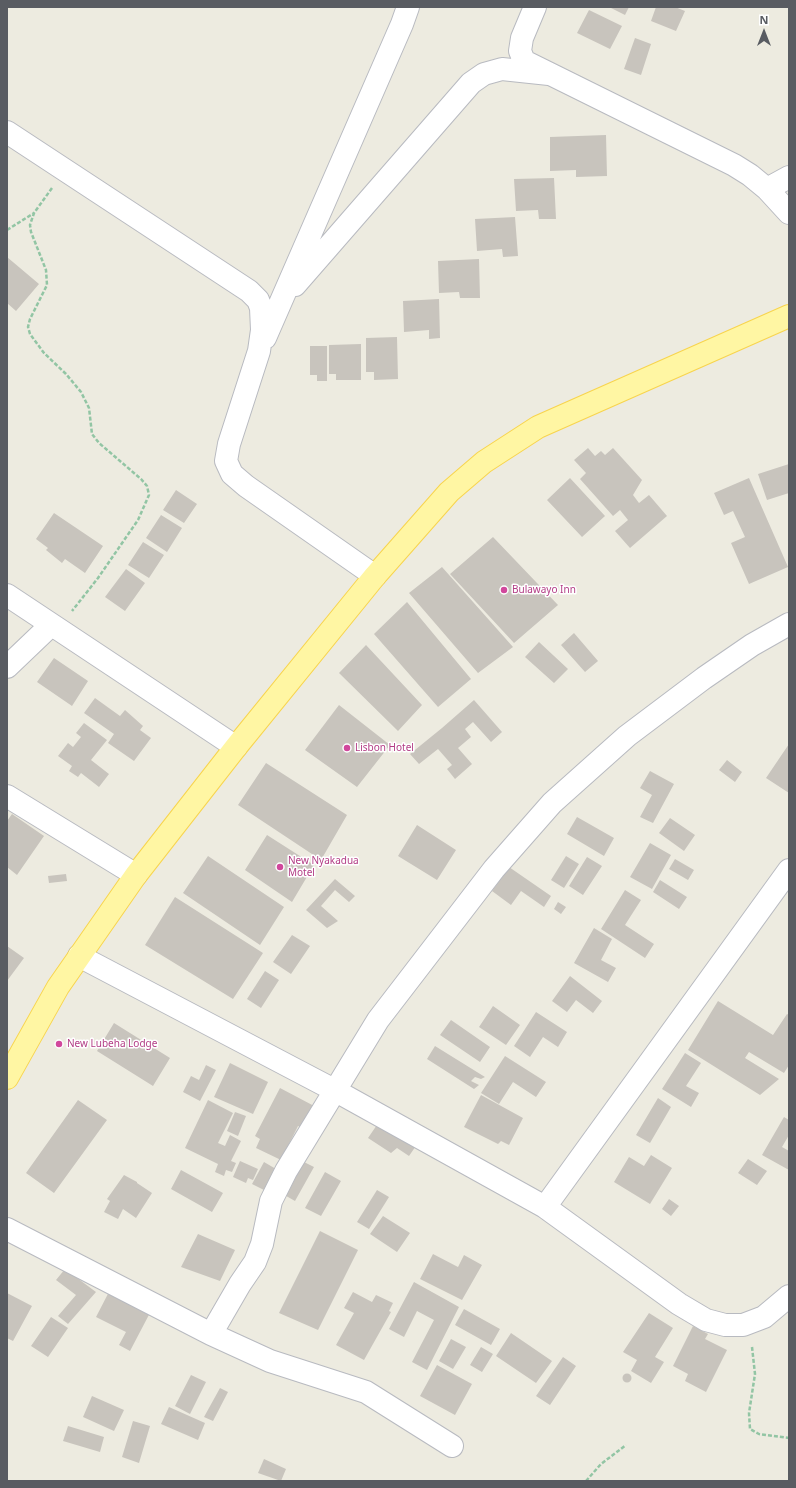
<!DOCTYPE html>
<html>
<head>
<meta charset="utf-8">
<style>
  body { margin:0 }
  #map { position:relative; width:796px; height:1488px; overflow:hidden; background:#edebe0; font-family:"Noto Sans",sans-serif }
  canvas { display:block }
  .frame { position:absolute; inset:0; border:8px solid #595c62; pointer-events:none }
  .north { position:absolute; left:744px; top:12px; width:40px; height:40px; -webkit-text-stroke:3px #fff; paint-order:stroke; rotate:0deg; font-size:11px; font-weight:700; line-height:16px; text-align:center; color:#595c62 }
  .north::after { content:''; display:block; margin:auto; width:14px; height:18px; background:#595c62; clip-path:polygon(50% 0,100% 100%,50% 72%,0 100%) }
</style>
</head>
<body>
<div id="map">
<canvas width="796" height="1488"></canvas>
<div class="frame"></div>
<div class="north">N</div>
</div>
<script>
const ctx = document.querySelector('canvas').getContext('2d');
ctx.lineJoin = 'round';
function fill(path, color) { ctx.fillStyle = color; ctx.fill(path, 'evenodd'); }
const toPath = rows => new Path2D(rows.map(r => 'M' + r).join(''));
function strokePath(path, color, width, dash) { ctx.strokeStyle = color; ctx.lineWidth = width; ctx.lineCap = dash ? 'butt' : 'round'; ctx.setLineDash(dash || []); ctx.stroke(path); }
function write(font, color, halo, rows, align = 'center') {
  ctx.font = font + ' "Noto Sans",sans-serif'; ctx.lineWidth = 3; ctx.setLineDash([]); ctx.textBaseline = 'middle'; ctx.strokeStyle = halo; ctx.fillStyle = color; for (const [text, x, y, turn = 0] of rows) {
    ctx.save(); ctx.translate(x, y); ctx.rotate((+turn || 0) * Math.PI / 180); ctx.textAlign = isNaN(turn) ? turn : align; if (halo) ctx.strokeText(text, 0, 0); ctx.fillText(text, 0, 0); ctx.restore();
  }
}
const building = toPath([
  [609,7,629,7,625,15],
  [656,7,675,7,685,11,676,31,651,21],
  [589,10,622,26,610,49,577,33],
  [635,38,651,44,641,75,624,69],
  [606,135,607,176,576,177,576,170,550,171,550,137],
  [554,178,556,219,539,219,538,210,516,211,514,179],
  [515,217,518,256,503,257,502,249,477,251,475,219],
  [7,257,39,284,16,311,7,303],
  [479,259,480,298,460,298,459,292,439,293,438,261],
  [439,299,440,338,429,339,429,330,404,332,403,301],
  [397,337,398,379,374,380,374,372,366,372,366,338],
  [361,344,361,380,336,380,336,374,329,374,329,345],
  [310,346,327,346,327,381,317,381,317,375,310,375],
  [588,448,595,456,601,451,605,455,613,448,642,480,633,495,639,503,649,495,667,516,630,548,615,531,628,520,620,510,613,516,580,479,586,473,574,460],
  [789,464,789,493,767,500,758,474],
  [570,478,605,516,582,537,547,500],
  [749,478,788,567,749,584,731,543,745,537,733,511,724,515,714,493],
  [176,490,197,504,184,523,163,510],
  [54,513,103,546,85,573,65,559,62,563,46,550,48,548,36,539],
  [161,515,182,528,167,552,146,538],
  [493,537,558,605,514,643,450,574],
  [143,542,164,555,149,578,128,565],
  [442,567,513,647,478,673,409,593],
  [126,569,145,583,125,611,105,597],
  [407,602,471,679,438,707,374,634],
  [574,633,598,661,585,672,561,645],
  [539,642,568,669,554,683,525,657],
  [366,645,422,705,398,731,339,673],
  [54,658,88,681,72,706,37,682],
  [95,698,120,716,125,710,143,726,140,730,151,738,134,761,108,743,114,734,84,713],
  [474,700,502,732,491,742,473,722,465,729,471,737,458,748,472,764,455,779,447,769,452,765,438,749,419,764,410,754,442,728,445,732,442,728],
  [339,705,390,745,357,787,305,750],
  [84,723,107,740,91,760,109,774,99,787,81,773,78,777,69,771,72,766,58,756,68,743,73,747,81,737,76,733],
  [789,744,789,793,766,778],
  [727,760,742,772,735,782,719,770],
  [266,763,347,815,321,860,238,805],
  [650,771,674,784,653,823,640,817,652,795,640,788],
  [12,814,44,836,17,875,7,867,7,821],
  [577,817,614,838,604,856,567,834],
  [670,818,695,835,684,851,659,833],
  [417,825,456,850,437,880,398,856],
  [267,835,314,865,292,902,245,870],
  [650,843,671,855,652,889,630,877],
  [208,856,284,907,260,945,183,893],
  [566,856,579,864,564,888,551,880],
  [587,857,602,866,583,895,569,886],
  [675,859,694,870,688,880,669,869],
  [509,867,551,896,544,907,521,891,511,905,492,891],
  [66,874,67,881,49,883,48,876],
  [335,879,355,896,349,902,335,890,321,906,338,921,327,928,306,910],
  [660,880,687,897,679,909,653,892],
  [625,890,641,900,625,925,654,944,645,958,601,929],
  [175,897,263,953,233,999,145,945],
  [558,902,566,907,561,914,554,909],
  [594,928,612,939,601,960,616,968,608,982,574,963],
  [292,935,310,946,291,974,273,962],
  [7,946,24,958,7,981],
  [265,971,279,980,261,1008,247,999],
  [570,976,602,1001,593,1013,576,1000,567,1012,552,1001],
  [718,1001,773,1035,787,1014,789,1015,789,1065,784,1073,749,1052,745,1058,779,1079,760,1095,688,1050],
  [493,1006,520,1025,506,1045,479,1027],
  [536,1012,567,1032,558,1047,543,1037,530,1057,514,1046],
  [451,1020,490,1047,480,1062,440,1035],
  [114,1023,170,1058,153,1086,97,1051],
  [435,1046,485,1077,481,1079,475,1077,471,1081,479,1085,474,1089,427,1059],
  [685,1053,701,1063,686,1086,699,1093,691,1107,662,1089],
  [505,1056,546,1082,536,1097,513,1082,499,1104,481,1093],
  [230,1063,268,1082,253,1114,214,1097],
  [206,1065,216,1070,200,1101,183,1092,191,1076,199,1080],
  [280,1088,316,1107,304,1129,298,1126,281,1160,256,1148,260,1139,255,1136],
  [481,1095,523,1118,509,1145,501,1141,498,1144,464,1127],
  [658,1098,671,1107,650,1143,636,1135],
  [78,1100,107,1120,54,1193,26,1173],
  [208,1100,233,1113,218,1143,225,1146,230,1135,241,1141,231,1161,236,1163,232,1172,226,1170,224,1176,215,1172,218,1164,185,1148],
  [235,1112,246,1116,238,1136,227,1131],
  [784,1117,789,1120,789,1135,782,1147,789,1151,789,1170,762,1155],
  [381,1119,418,1143,409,1156,397,1148,391,1153,368,1138],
  [651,1155,672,1168,650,1204,614,1182,629,1157,644,1166],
  [748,1159,767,1171,757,1185,738,1173],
  [300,1160,314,1167,295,1201,281,1193],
  [240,1161,258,1169,253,1180,248,1178,246,1183,233,1177],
  [264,1162,276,1169,264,1190,252,1184],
  [181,1170,223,1193,212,1212,171,1189],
  [325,1172,341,1181,321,1216,305,1208],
  [124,1175,137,1182,137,1183,152,1193,136,1218,123,1209,118,1219,104,1212,110,1201,107,1199],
  [377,1190,389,1197,369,1229,357,1222],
  [669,1199,679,1206,671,1216,662,1209],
  [383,1216,410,1233,397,1252,370,1234],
  [320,1231,358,1250,318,1330,279,1313],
  [198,1234,235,1250,220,1281,181,1267],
  [433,1254,458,1267,464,1255,482,1265,462,1300,420,1279],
  [65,1269,96,1292,68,1324,58,1316,76,1295,56,1280],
  [414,1282,459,1307,427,1370,412,1362,434,1320,417,1311,404,1337,389,1329],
  [111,1288,152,1309,130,1351,119,1345,126,1332,96,1317],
  [353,1292,372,1302,376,1295,393,1303,389,1311,391,1312,364,1360,336,1345,354,1313,344,1308],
  [7,1293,32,1306,13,1341,7,1338],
  [464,1309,500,1329,491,1345,455,1325],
  [649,1313,673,1328,655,1357,664,1362,651,1383,631,1371,637,1360,623,1352],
  [51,1317,68,1328,48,1357,31,1346],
  [693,1326,708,1334,705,1339,727,1350,706,1392,685,1381,688,1374,673,1366],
  [511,1333,552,1361,536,1383,496,1356],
  [451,1339,466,1347,453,1369,439,1361],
  [481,1347,493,1354,482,1372,470,1365],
  [563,1357,576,1366,550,1405,536,1396],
  [437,1365,472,1384,455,1415,420,1396],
  '622.5 1378a4.5 4.5 0 1 1 9 0a4.5 4.5 0 1 1-9 0Z',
  [191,1375,206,1382,190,1414,175,1406],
  [220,1388,228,1392,213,1421,204,1417],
  [92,1396,124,1410,114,1431,83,1417],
  [169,1407,205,1423,198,1440,161,1424],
  [133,1421,150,1426,139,1463,122,1457],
  [68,1426,104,1437,100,1452,63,1441],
  [264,1459,286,1469,281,1481,258,1473]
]);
const path = toPath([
  [52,188,34,213,30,225,31,232,46,270,47,285,30,319,28,327,30,334,44,353,66,374,81,392,89,408,92,434,99,443,141,479,147,486,149,495,138,520,98,578,72,611],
  [7,230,34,213],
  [752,1347,755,1374,749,1413,750,1429,759,1434,789,1438],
  [586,1481,601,1464,626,1445]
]);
const minor = toPath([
  [535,7,522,38,520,51,524,61,734,165,750,175,767,189,789,213],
  [7,132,249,291,258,300,261,308,262,330,259,351,229,444,226,461,232,474,246,486,375,576],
  [767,189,789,177],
  [295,285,471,83,484,74,502,69,549,74],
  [265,338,402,24,408,7],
  [7,595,236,747],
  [7,667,51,625],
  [7,796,136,875],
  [79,956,336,1091,545,1207,679,1304,706,1320,725,1325,743,1325,764,1317,789,1296],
  [545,1207,789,870],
  [7,1229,211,1334,270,1361,366,1392,452,1446],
  [211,1334,240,1284,255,1262,262,1244,271,1201,286,1171,378,1020,494,869,552,803,627,736,704,678,752,645,789,624]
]);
const major = toPath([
  [7,1078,58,987,136,875,236,747,375,576,449,492,484,462,538,427,789,316]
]);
const markers = [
  [504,590,4,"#d1479c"],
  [347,748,4,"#d1479c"],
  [280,867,4,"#d1479c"],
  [59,1044,4,"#d1479c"]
];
const hotelNames = [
  ["Bulawayo Inn",512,590],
  ["Lisbon Hotel",355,748],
  ["New Nyakadua",288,861],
  ["Motel",288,873],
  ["New Lubeha Lodge",67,1044]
];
fill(building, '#c8c4bd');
strokePath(minor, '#b8bac0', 24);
strokePath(major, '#f8d44d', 24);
strokePath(path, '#92c5a4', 2.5, [4, 2]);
strokePath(minor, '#fff', 22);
strokePath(major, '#fff6a3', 22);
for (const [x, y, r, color] of markers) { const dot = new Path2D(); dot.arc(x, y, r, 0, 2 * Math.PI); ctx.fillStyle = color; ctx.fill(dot); strokePath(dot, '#fff', 1.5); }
write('10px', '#b23c85', '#fff', hotelNames, 'left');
</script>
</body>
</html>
